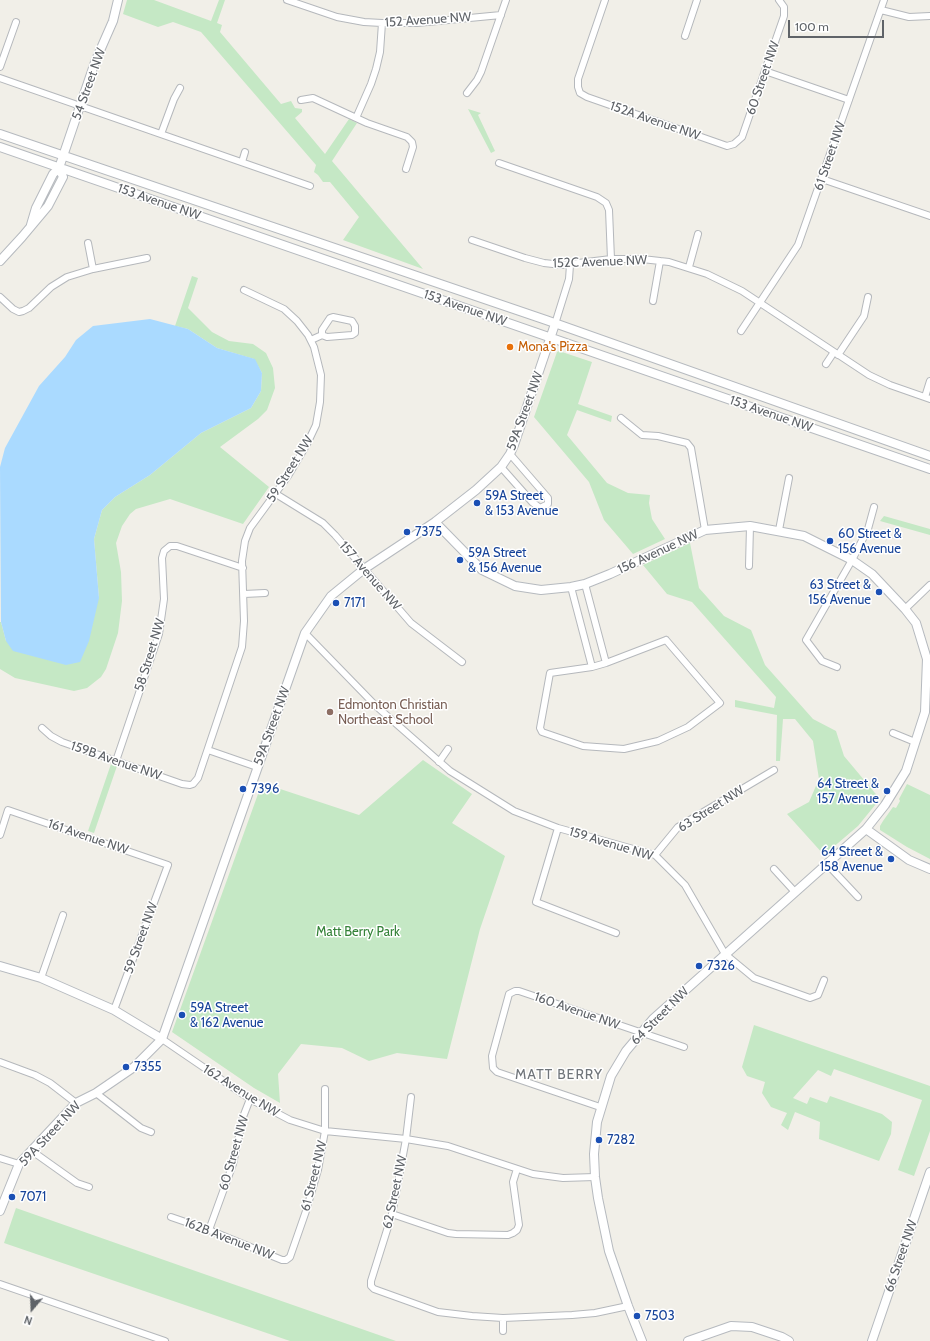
<!DOCTYPE html>
<html>
<head>
<meta charset="utf-8">
<style>
  body { margin:0 }
  #map { position:relative; width:930px; height:1341px; overflow:hidden; background:#f1efe8; font-family:Cabin,sans-serif }
  canvas { display:block }
  .north { position:absolute; left:12px; top:1289px; width:40px; height:40px; -webkit-text-stroke:3px #fff; paint-order:stroke; rotate:199deg; font-size:11px; font-weight:700; line-height:16px; text-align:center; color:#5f6368 }
  .north::after { content:''; display:block; margin:auto; width:14px; height:18px; background:#5f6368; clip-path:polygon(50% 0,100% 100%,50% 72%,0 100%) }
  .scale { position:absolute; left:788px; top:20px; width:96px; height:18px; box-sizing:border-box; border:2px solid #5f6368; border-top:0; padding-left:5px; font-size:12px; line-height:14px; white-space:nowrap; color:#5f6368; -webkit-text-stroke:3px #fff; paint-order:stroke }
</style>
</head>
<body>
<div id="map">
<canvas width="930" height="1341"></canvas>
<div class="north">N</div>
<div class="scale">100 m</div>
</div>
<script>
const ctx = document.querySelector('canvas').getContext('2d');
ctx.lineJoin = 'round';
function fill(path, color) { ctx.fillStyle = color; ctx.fill(path, 'evenodd'); }
const toPath = rows => new Path2D(rows.map(r => 'M' + r).join(''));
function strokePath(path, color, width, dash) { ctx.strokeStyle = color; ctx.lineWidth = width; ctx.lineCap = dash ? 'butt' : 'round'; ctx.setLineDash(dash || []); ctx.stroke(path); }
function write(font, color, halo, rows, align = 'center') {
  ctx.font = font + ' Cabin,sans-serif'; ctx.lineWidth = 3; ctx.setLineDash([]); ctx.textBaseline = 'middle'; ctx.strokeStyle = halo; ctx.fillStyle = color; for (const [text, x, y, turn = 0] of rows) {
    ctx.save(); ctx.translate(x, y); ctx.rotate((+turn || 0) * Math.PI / 180); ctx.textAlign = isNaN(turn) ? turn : align; if (halo) ctx.strokeText(text, 0, 0); ctx.fillText(text, 0, 0); ctx.restore();
  }
}
const green = toPath([
  [127,0,154,0,211,21,219,0,225,0,217,23,222,25,220,32,281,104,291,101,295,108,302,109,302,112,295,118,325,154,349,119,357,123,332,161,423,269,343,240,359,217,330,182,323,182,318,175,314,172,316,165,201,32,173,22,158,27,123,14],
  [468,109,481,113,478,115,495,151,491,153],
  [192,276,198,278,188,308,212,332,229,341,253,344,266,353,273,368,275,388,267,410,258,419,220,447,269,487,243,524,170,499,136,509,130,514,122,526,116,543,121,572,122,601,118,633,106,669,101,677,87,688,74,691,15,678,0,669,0,622,1,622,6,641,99,598,94,539,102,510,115,497,150,475,201,433,251,408,261,391,262,373,254,359,217,348,188,329,175,326],
  [559,351,592,362,578,404,612,416,611,422,577,410,567,435,607,483,628,493,650,495,649,503,652,519,665,539,633,554,604,520,589,482,534,417,557,352],
  [884,516,930,529,930,535,880,521],
  [690,543,699,588,724,616,751,630,765,665,813,719,836,731,844,756,880,799,858,826,824,855,787,814,809,802,819,779,813,741,795,719,783,719,780,761,776,761,777,715,735,707,735,700,774,708,776,697,692,602,667,594,643,565],
  [423,760,472,794,452,823,505,856,480,929,447,1059,397,1053,369,1061,342,1048,301,1044,278,1074,280,1103,254,1088,172,1032,262,783,359,815],
  [111,764,117,766,94,833,88,831],
  [907,784,930,795,930,859,907,847,880,830,880,826,883,821,893,807,896,808,900,801,899,799],
  [754,1025,930,1086,930,1131,914,1176,898,1170,922,1100,834,1069,831,1076,818,1070,793,1098,807,1104,810,1097,827,1103,830,1096,882,1114,892,1122,891,1134,879,1161,819,1139,820,1122,795,1112,788,1130,781,1125,787,1113,771,1107,762,1093,765,1082,747,1076,742,1067],
  [16,1208,184,1267,396,1341,290,1341,4,1243]
]);
const water = toPath([
  [150,319,188,329,217,348,255,359,262,373,261,391,251,408,201,433,150,475,115,497,102,510,94,539,99,598,89,641,80,662,66,665,13,651,6,641,1,622,0,467,5,448,39,386,65,357,76,340,93,326]
]);
const street = toPath([
  [287,0,337,17,364,22,382,23,417,23,501,15],
  [605,0,578,79,578,87,580,93,587,97,727,146,734,144,742,137,784,16,784,7,779,0],
  [881,10,909,17,930,16],
  [685,36,697,0],
  [0,67,16,22],
  [765,71,849,100],
  [0,78,310,186],
  [467,93,477,80,481,72,506,0],
  [301,100,313,98,367,123,407,137,412,142,413,147,406,169],
  [356,118,371,84,376,69,380,52,382,23],
  [161,134,174,99,180,88],
  [242,162,245,152],
  [499,163,597,197,606,203,609,210,611,259],
  [822,179,930,216],
  [472,240,525,258,544,263,562,265,611,259,642,259,669,262,707,274,742,291,869,375,890,385,930,399],
  [88,243,93,269],
  [689,267,698,234],
  [0,297,13,309,19,312,23,311,29,308,51,287,67,277,93,269,147,258],
  [653,301,660,261],
  [555,324,569,279,570,265],
  [741,331,798,245,884,0],
  [311,340,322,335,327,337,352,335,355,333,355,326,352,321,333,317,330,318,322,330,322,335],
  [838,355,864,316,868,297],
  [826,364,834,352],
  [925,397,930,381],
  [621,418,642,435,658,436,687,443,691,448,705,530],
  [501,467,532,502,540,508,548,504,548,498,510,454],
  [276,494,323,523,335,535,411,623,462,662],
  [779,530,789,478],
  [749,566,750,526],
  [585,584,606,663],
  [571,587,592,667],
  [244,594,265,593],
  [905,609,930,585],
  [305,633,376,706,450,771,514,811,558,828,655,855,685,885,725,954,754,978,810,998,818,995,824,980],
  [666,640,720,703,688,727,658,741,624,749,583,746,542,732,540,728,550,673,592,667,606,663,666,640],
  [837,667,822,661,806,640,852,560,868,529,874,507],
  [42,728,51,736,62,742,182,784,190,785,193,784,198,778,242,647,244,621,242,561,245,541,250,528,288,476,307,444,316,425,320,402,321,375,314,347,308,335,297,321,284,309,244,290],
  [893,733,915,742],
  [208,750,257,767],
  [116,761,159,634,164,599,162,558,164,551,170,546,177,546,243,568],
  [439,762,448,749],
  [558,828,536,902,616,933],
  [0,835,8,810,168,865,114,1010],
  [655,855,678,827,774,770],
  [827,864,858,897],
  [774,869,795,892],
  [41,978,63,915],
  [162,1039,250,1099,290,1120,325,1131,406,1139,448,1146,533,1174,563,1178,595,1177],
  [0,1062,35,1075,50,1083,76,1103],
  [96,1093,141,1128,151,1132],
  [411,1097,406,1139,392,1214,371,1281,371,1286,374,1289,438,1312,472,1316,503,1318,572,1315,595,1313,628,1306],
  [600,1107,497,1072,493,1068,492,1056,509,994,515,991,519,991,684,1047],
  [32,1151,77,1183,89,1187],
  [0,1158,19,1164],
  [392,1214,448,1233,456,1234,508,1235,513,1233,517,1230,519,1225,513,1182,517,1169],
  [171,1217,209,1230,282,1260,286,1260,290,1257,306,1211,318,1170,325,1131,325,1089],
  [209,1230,233,1164,243,1117,250,1099],
  [0,1284,165,1341],
  [503,1331,503,1318]
]);
const secondary = toPath([
  [0,134,546,320,930,456],
  [0,147,930,469],
  [31,225,36,208,53,174,59,168,95,62,113,21,118,0],
  [0,261,22,237,48,206,63,177,59,168],
  [435,522,482,570,515,586,541,590,571,587,585,584,610,574,705,530,750,526,804,536,852,560,872,574,905,609,916,623,927,659,925,712,906,771,885,805,866,829,653,1019,626,1051,611,1076,597,1122,594,1154,595,1177,598,1198,609,1251,628,1306,642,1341],
  [866,829,909,860,930,869],
  [0,966,41,978,114,1010,162,1039],
  [0,1211,19,1164,76,1103,96,1093,134,1067,162,1039,305,633,331,596,364,569,435,522,476,490,501,467,510,454,514,445,555,324],
  [688,1341,731,1326,752,1327,782,1337,789,1341],
  [872,1341,930,1172]
]);
const markers = [
  [510,347,4,"#e8710a"],
  [477,503,4,"#1a4fb4"],
  [407,532,4,"#1a4fb4"],
  [830,541,4,"#1a4fb4"],
  [460,560,4,"#1a4fb4"],
  [879,592,4,"#1a4fb4"],
  [336,603,4,"#1a4fb4"],
  [330,712,4,"#8d6e63"],
  [243,789,4,"#1a4fb4"],
  [887,791,4,"#1a4fb4"],
  [891,859,4,"#1a4fb4"],
  [699,966,4,"#1a4fb4"],
  [182,1015,4,"#1a4fb4"],
  [126,1067,4,"#1a4fb4"],
  [599,1140,4,"#1a4fb4"],
  [12,1197,4,"#1a4fb4"],
  [637,1316,4,"#1a4fb4"]
];
const streetNames = [
  ["152 Avenue NW",428,20,-4],
  ["60 Street NW",763,78,-71],
  ["54 Street NW",89,84,-70],
  ["152A Avenue NW",655,121,19],
  ["61 Street NW",830,156,-71],
  ["153 Avenue NW",159,202,19],
  ["152C Avenue NW",600,262,-2],
  ["153 Avenue NW",465,308,19],
  ["59A Street NW",525,411,-70],
  ["153 Avenue NW",771,414,19],
  ["59 Street NW",290,469,-58],
  ["156 Avenue NW",658,552,-25],
  ["157 Avenue NW",370,576,49],
  ["58 Street NW",150,655,-73],
  ["59A Street NW",272,726,-70],
  ["159B Avenue NW",116,761,19],
  ["63 Street NW",711,809,-32],
  ["161 Avenue NW",88,837,19],
  ["159 Avenue NW",611,844,17],
  ["59 Street NW",141,938,-70],
  ["160 Avenue NW",577,1011,19],
  ["64 Street NW",660,1016,-45],
  ["162 Avenue NW",241,1091,32],
  ["59A Street NW",50,1134,-47],
  ["60 Street NW",234,1153,-74],
  ["61 Street NW",314,1176,-76],
  ["62 Street NW",395,1192,-78],
  ["162B Avenue NW",229,1239,21],
  ["66 Street NW",901,1256,-71]
];
const foodNames = [
  ["Mona's Pizza",518,347]
];
const transitNames = [
  ["59A Street",485,496],
  ["& 153 Avenue",485,511],
  ["7375",415,532],
  ["60 Street &",838,534],
  ["156 Avenue",838,549],
  ["59A Street",468,553],
  ["& 156 Avenue",468,568],
  ["63 Street &",871,585,"right"],
  ["156 Avenue",871,600,"right"],
  ["7171",344,603],
  ["64 Street &",879,784,"right"],
  ["157 Avenue",879,799,"right"],
  ["7396",251,789],
  ["64 Street &",883,852,"right"],
  ["158 Avenue",883,867,"right"],
  ["7326",707,966],
  ["59A Street",190,1008],
  ["& 162 Avenue",190,1023],
  ["7355",134,1067],
  ["7282",607,1140],
  ["7071",20,1197],
  ["7503",645,1316]
];
const educationNames = [
  ["Edmonton Christian",338,705],
  ["Northeast School",338,720]
];
const parkNames = [
  ["Matt Berry Park",358,932]
];
const neighbourhoodNames = [
  ["MATT BERRY",559,1075]
];
fill(green, '#c5e8c5');
fill(water, '#aadaff');
strokePath(street, '#b5b8bc', 8);
strokePath(secondary, '#b6babf', 10);
strokePath(street, '#fff', 6);
strokePath(secondary, '#fff', 8);
for (const [x, y, r, color] of markers) { const dot = new Path2D(); dot.arc(x, y, r, 0, 2 * Math.PI); ctx.fillStyle = color; ctx.fill(dot); strokePath(dot, '#fff', 1.5); }
write('13px', '#5f6368', '#fff', streetNames);
write('13px', '#c56008', '#fff', foodNames, 'left');
write('13px', '#164399', '#fff', transitNames, 'left');
write('13px', '#785e54', '#fff', educationNames, 'left');
write('13px', '#348238', '#fff', parkNames);
ctx.letterSpacing = '1px';
write('14px', '#70757a', '#fff', neighbourhoodNames);
ctx.letterSpacing = '0px';
</script>
</body>
</html>
